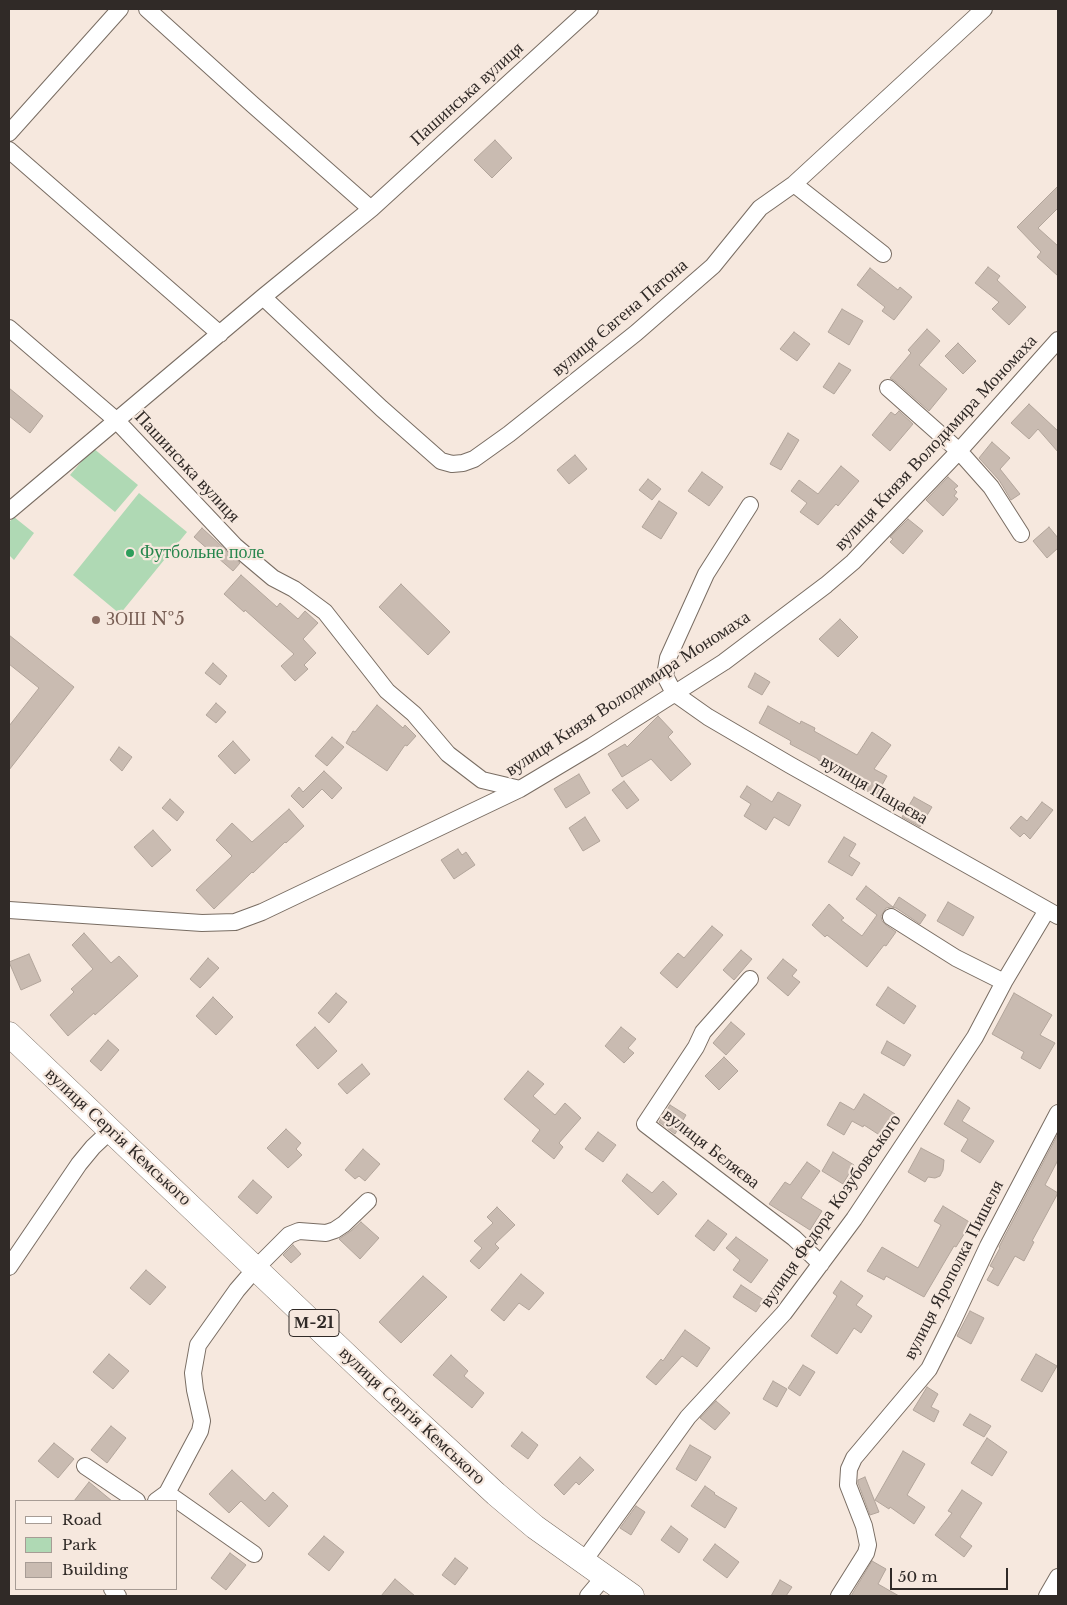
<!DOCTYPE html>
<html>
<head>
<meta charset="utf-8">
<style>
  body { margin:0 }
  #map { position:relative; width:1067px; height:1605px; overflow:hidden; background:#f6e8de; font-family:"Libre Baskerville",serif }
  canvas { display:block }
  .frame { position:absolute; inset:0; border:10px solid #302a27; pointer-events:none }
  .legend { position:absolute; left:15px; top:1500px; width:162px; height:90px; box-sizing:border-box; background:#f6e8de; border:1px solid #a79c95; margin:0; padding:6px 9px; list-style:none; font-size:15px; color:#302a27 }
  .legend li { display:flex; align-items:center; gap:10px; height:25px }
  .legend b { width:25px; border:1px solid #a79c95 }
  .scale { position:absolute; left:890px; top:1568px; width:118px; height:22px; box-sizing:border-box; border:2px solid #302a27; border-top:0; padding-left:6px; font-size:15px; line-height:18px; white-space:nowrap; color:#302a27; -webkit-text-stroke:4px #f6e8de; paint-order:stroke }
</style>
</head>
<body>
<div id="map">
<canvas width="1067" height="1605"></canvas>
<div class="frame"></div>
<ul class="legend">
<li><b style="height:6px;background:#fff"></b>Road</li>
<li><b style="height:14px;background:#afd9b4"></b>Park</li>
<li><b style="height:14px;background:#c9bbb1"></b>Building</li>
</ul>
<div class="scale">50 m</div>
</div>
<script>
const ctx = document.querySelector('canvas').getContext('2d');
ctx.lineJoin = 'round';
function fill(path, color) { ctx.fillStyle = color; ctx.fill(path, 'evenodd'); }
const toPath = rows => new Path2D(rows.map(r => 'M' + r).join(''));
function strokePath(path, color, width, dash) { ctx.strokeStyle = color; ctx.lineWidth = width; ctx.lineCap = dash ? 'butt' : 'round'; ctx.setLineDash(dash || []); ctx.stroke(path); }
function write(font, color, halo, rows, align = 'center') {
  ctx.font = font + ' "Libre Baskerville",serif'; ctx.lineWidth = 4.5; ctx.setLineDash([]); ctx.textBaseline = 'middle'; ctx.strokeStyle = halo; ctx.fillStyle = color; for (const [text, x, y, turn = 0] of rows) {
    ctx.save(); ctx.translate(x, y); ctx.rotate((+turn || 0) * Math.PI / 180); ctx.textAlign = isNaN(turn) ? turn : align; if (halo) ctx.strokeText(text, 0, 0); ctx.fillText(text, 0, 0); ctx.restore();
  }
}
const green = toPath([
  [93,448,138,485,115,512,70,475],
  [139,493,187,532,120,614,73,575],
  [14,517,34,533,14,560,9,555,9,522]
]);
const building = toPath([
  [495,140,512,158,492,178,474,160,495,140],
  [1058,186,1058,208,1038,228,1058,246,1058,276,1037,257,1041,252,1017,227,1058,186],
  [988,267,1000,276,997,280,1026,307,1009,325,992,309,999,302,975,283,988,267],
  [870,268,898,290,900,287,912,297,894,320,882,311,885,307,857,285,870,268],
  [842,309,863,321,849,345,828,332,842,309],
  [927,329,940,341,919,365,947,389,929,411,895,381,890,378,911,353,908,350,927,329],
  [794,332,810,344,797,361,780,349,794,332],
  [958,343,976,361,963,374,945,356,958,343],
  [839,363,851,370,834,394,823,387,839,363],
  [9,388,43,416,30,433,9,416,9,388],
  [1029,404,1058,431,1058,452,1038,429,1029,439,1011,423,1029,404],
  [899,411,913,424,890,451,872,435,891,412,895,415,899,411],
  [788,433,799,440,781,470,770,464,788,433],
  [992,442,1010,458,1000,469,1020,494,1011,500,999,480,979,458,992,442],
  [575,455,587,469,569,484,557,470,575,455],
  [841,466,859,481,838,506,836,504,818,525,800,512,807,503,791,491,799,480,818,494,841,466],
  [702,472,723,487,709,506,688,491,702,472],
  [948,477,958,486,954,489,957,492,954,496,958,499,943,516,926,500,948,477],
  [648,479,661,489,652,500,639,490,648,479],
  [659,501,677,513,661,539,642,527,659,501],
  [908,519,923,531,903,554,890,542,893,539,890,537,908,519],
  [1049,527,1058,538,1058,548,1047,558,1033,541,1049,527],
  [202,528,240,563,233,571,194,537,202,528],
  [241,575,277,607,280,603,298,619,305,611,318,623,303,639,316,653,304,665,308,669,295,681,281,666,294,654,245,610,244,612,224,594,241,575],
  [401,584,450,632,428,655,379,607,401,584],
  [840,619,858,637,838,657,819,639,840,619],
  [9,635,74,687,9,770,9,726,39,688,9,664,9,635],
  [213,663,227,676,220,685,205,673,213,663],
  [755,673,770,682,762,695,748,687,755,673],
  [216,703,226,712,216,723,206,715,216,703],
  [377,705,403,728,405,725,416,736,407,746,405,745,387,771,346,743,353,731,355,732,377,705],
  [768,706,800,724,801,721,815,728,814,731,857,755,872,732,891,745,874,769,887,776,876,796,853,783,854,781,818,760,818,759,790,744,791,741,759,723,768,706],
  [658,716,673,732,668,737,691,764,671,781,651,759,622,777,608,754,625,744,627,747,658,716],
  [332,737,344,747,327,766,315,756,332,737],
  [233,741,250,760,235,774,218,756,233,741],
  [119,747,132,757,122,771,110,760,119,747],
  [324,771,342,788,332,799,322,789,303,808,291,796,299,787,303,792,324,771],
  [579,774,590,793,566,808,554,789,579,774],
  [624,781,639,800,627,809,612,790,624,781],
  [747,786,772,802,778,792,801,805,789,826,774,817,766,830,744,816,751,804,740,797,747,786],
  [914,797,932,807,920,827,902,817,914,797],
  [170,799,184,812,177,821,162,808,170,799],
  [1042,802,1053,810,1030,839,1024,833,1020,837,1010,828,1021,816,1027,821,1042,802],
  [289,809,304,826,286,843,285,842,253,873,252,872,214,909,196,890,232,856,216,840,232,823,252,842,289,809],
  [585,817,600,841,583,851,569,828,585,817],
  [153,830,171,850,152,867,134,847,153,830],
  [844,837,856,844,849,856,860,863,852,876,828,862,844,837],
  [458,849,462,855,466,852,475,865,454,879,441,860,458,849],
  [866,886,893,907,899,897,926,915,920,924,896,908,891,907,886,908,881,916,882,921,886,925,896,932,886,946,884,945,867,967,827,935,825,937,812,925,829,904,844,918,841,920,862,936,877,915,856,899,866,886],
  [948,902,974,917,963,936,937,921,948,902],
  [712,926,723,935,677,988,660,973,678,953,684,958,712,926],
  [84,933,111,963,119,956,138,976,95,1015,94,1013,68,1036,50,1015,74,992,71,989,93,969,72,945,84,933],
  [741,950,752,959,734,980,723,970,741,950],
  [29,954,41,981,21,990,9,962,29,954],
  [208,958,219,968,200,988,190,979,208,958],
  [783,959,797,970,792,976,800,982,788,996,767,978,783,959],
  [888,987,916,1006,904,1024,876,1005,888,987],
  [336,993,347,1002,329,1023,318,1013,336,993],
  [1014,993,1052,1015,1040,1035,1055,1043,1040,1069,1021,1058,1024,1052,992,1034,1014,993],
  [213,997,233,1017,216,1035,196,1016,213,997],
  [731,1022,745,1034,726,1055,713,1043,731,1022],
  [315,1027,337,1051,318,1069,296,1045,315,1027],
  [621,1027,636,1039,628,1048,634,1053,624,1063,605,1046,621,1027],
  [108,1040,119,1050,101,1071,90,1061,108,1040],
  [887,1041,911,1055,904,1066,881,1053,887,1041],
  [724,1057,738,1071,719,1090,705,1076,724,1057],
  [362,1064,370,1074,347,1094,338,1084,362,1064],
  [528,1071,544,1084,533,1096,555,1115,565,1103,581,1118,559,1143,563,1147,554,1159,532,1141,540,1130,504,1099,528,1071],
  [864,1094,895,1114,881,1136,864,1125,863,1127,852,1121,844,1135,827,1125,840,1102,854,1110,864,1094],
  [958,1100,970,1108,962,1121,994,1141,980,1163,961,1151,968,1139,944,1124,958,1100],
  [670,1105,686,1115,675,1134,659,1122,670,1105],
  [286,1129,301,1143,296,1149,302,1155,288,1168,267,1148,286,1129],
  [598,1132,616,1145,603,1162,585,1149,598,1132],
  [1058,1134,1058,1160,1045,1185,1058,1193,1032,1241,1034,1242,1024,1261,1015,1256,998,1286,987,1280,994,1268,990,1266,1000,1248,999,1247,1058,1134],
  [921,1148,944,1160,943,1170,940,1176,935,1178,928,1177,925,1182,908,1172,921,1148],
  [363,1149,380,1164,365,1181,359,1176,355,1179,345,1170,363,1149],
  [833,1152,854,1165,843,1184,822,1171,833,1152],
  [807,1162,820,1171,801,1198,822,1211,810,1230,769,1204,785,1182,790,1185,807,1162],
  [627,1174,652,1193,663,1181,677,1194,658,1215,622,1181,627,1174],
  [253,1180,272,1197,257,1214,238,1197,253,1180],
  [943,1206,971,1223,956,1247,954,1246,924,1297,886,1276,884,1280,867,1271,882,1247,918,1268,941,1225,934,1221,943,1206],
  [497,1207,515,1225,495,1244,499,1248,479,1269,470,1261,482,1248,474,1241,493,1223,487,1217,497,1207],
  [708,1220,727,1234,714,1251,695,1236,708,1220],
  [361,1222,379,1238,360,1259,339,1239,351,1231,361,1222],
  [736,1237,768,1260,751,1283,733,1270,740,1260,726,1248,736,1237],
  [293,1245,301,1254,291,1263,283,1255,293,1245],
  [146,1270,166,1287,150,1305,130,1288,146,1270],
  [521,1274,544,1293,529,1310,519,1303,504,1321,491,1310,521,1274],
  [423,1276,447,1297,401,1343,379,1322,423,1276],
  [841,1281,863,1296,856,1305,872,1316,861,1333,854,1328,837,1354,811,1336,837,1296,833,1293,841,1281],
  [741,1285,764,1300,756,1312,733,1297,741,1285],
  [970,1311,984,1318,971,1344,957,1336,970,1311],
  [685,1330,710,1348,697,1367,682,1356,656,1385,646,1377,661,1359,663,1361,685,1330],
  [109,1354,129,1371,113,1389,93,1372,109,1354],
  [1036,1354,1057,1366,1042,1392,1021,1380,1036,1354],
  [451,1355,468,1371,464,1376,484,1393,472,1408,433,1375,451,1355],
  [803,1365,815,1372,800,1396,788,1388,803,1365],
  [773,1381,787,1389,777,1407,763,1399,773,1381],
  [927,1387,938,1394,931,1407,939,1411,934,1422,913,1410,927,1387],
  [716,1401,730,1413,715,1430,700,1418,716,1401],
  [970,1414,991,1426,984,1437,963,1425,970,1414],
  [111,1426,126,1438,107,1463,91,1450,111,1426],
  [522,1432,538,1445,528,1459,511,1446,522,1432],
  [987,1438,1007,1452,992,1476,971,1463,987,1438],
  [54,1443,74,1459,58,1478,38,1461,54,1443],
  [690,1445,711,1457,696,1481,676,1469,690,1445],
  [903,1451,925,1464,907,1495,925,1507,914,1524,890,1507,889,1509,875,1500,903,1451],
  [580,1457,594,1470,579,1485,576,1482,564,1495,554,1485,580,1457],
  [232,1470,265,1501,273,1492,288,1506,269,1527,241,1501,229,1513,209,1494,232,1470],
  [865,1477,879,1512,870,1515,858,1483,858,1480,865,1477],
  [89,1482,112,1501,74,1501,89,1482],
  [705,1486,715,1493,714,1494,737,1508,725,1528,691,1506,705,1486],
  [962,1490,982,1503,960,1537,972,1546,964,1557,935,1535,952,1513,948,1511,962,1490],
  [636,1506,645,1512,631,1535,620,1528,636,1506],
  [671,1526,688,1539,679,1553,661,1540,671,1526],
  [324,1536,344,1552,329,1571,308,1554,324,1536],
  [715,1544,739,1562,727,1578,703,1560,715,1544],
  [230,1553,246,1565,226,1590,211,1578,230,1553],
  [455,1558,468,1568,455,1585,442,1575,455,1558],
  [872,1561,886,1569,878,1584,899,1596,851,1596,872,1561],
  [395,1579,415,1596,381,1596,395,1579],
  [780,1580,792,1587,786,1596,771,1596,780,1580]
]);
const minor = toPath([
  [147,9,252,104,371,209],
  [9,133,120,9],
  [9,150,220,334],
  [794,184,883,254],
  [263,297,381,408,441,461,452,464,463,463,474,459,509,434,636,333,713,266,760,208,794,184,984,9],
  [9,328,116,420,235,546,273,578,294,589,325,612,387,691,414,714,448,754,482,780,520,789],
  [888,388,959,451,991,487,1021,534],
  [750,505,706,574,668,658,665,676,674,693,708,717,790,765,1058,916],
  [9,511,263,297,371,209,590,9],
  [9,910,202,923,235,922,262,912,520,789,592,746,724,662,826,585,853,562,959,451,1058,340],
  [891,917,956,958,1004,982],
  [750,979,703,1032,696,1047,645,1124,794,1238,821,1264],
  [9,1267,79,1164,93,1147,110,1131],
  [85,1466,137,1501],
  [167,1493,254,1554],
  [156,1501,167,1493,200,1431,202,1421,195,1390,193,1373,198,1345,237,1290,256,1268,289,1235,299,1231,326,1233,335,1230,344,1224,368,1201],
  [583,1562,688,1417,784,1313,854,1219,975,1037,1004,982,1047,910],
  [112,1589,118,1596],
  [588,1596,604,1577],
  [839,1596,866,1553,868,1545,864,1526,848,1485,849,1469,854,1458,929,1369,952,1323,988,1246,1058,1113],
  [1047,1596,1058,1577]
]);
const highway = toPath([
  [9,1034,378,1385,496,1494,535,1527,632,1596]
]);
const markers = [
  [130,553,5,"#2e9e5b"],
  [96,620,5,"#8d6e63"]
];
const shields = [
  [314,1323,50]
];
const shieldNames = [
  ["М-21",314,1323]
];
const streetNames = [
  ["Пашинська вулиця",467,94,-42],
  ["вулиця Євгена Патона",620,318,-40],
  ["вулиця Князя Володимира Мономаха",936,443,-47],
  ["Пашинська вулиця",187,467,47],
  ["вулиця Князя Володимира Мономаха",628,694,-33],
  ["вулиця Пацаєва",874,790,30],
  ["вулиця Сергія Кемського",118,1137,43],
  ["вулиця Бєляєва",711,1149,38],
  ["вулиця Федора Козубовського",831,1211,-55],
  ["вулиця Ярополка Пишеля",954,1270,-63],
  ["вулиця Сергія Кемського",412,1416,43]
];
const leisureNames = [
  ["Футбольне поле",140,553]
];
const educationNames = [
  ["ЗОШ №5",106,620]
];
fill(green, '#afd9b4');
fill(building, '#c9bbb1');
strokePath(building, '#b2a59b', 1);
strokePath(minor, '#796d63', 18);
strokePath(highway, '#796d63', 25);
strokePath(minor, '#fff', 16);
strokePath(highway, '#fff', 24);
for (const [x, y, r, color] of markers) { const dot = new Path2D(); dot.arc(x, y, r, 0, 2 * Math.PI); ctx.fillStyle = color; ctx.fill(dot); strokePath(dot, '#f6e8de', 2); }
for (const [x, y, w] of shields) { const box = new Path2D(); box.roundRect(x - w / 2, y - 13.5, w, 27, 4); ctx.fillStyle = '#f6e8de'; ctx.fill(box); strokePath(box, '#302a27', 1); }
write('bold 16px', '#302a27', null, shieldNames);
write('18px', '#302a27', '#f6e8de', streetNames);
write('18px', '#27864d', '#f6e8de', leisureNames, 'left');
write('18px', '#785e54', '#f6e8de', educationNames, 'left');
</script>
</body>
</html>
